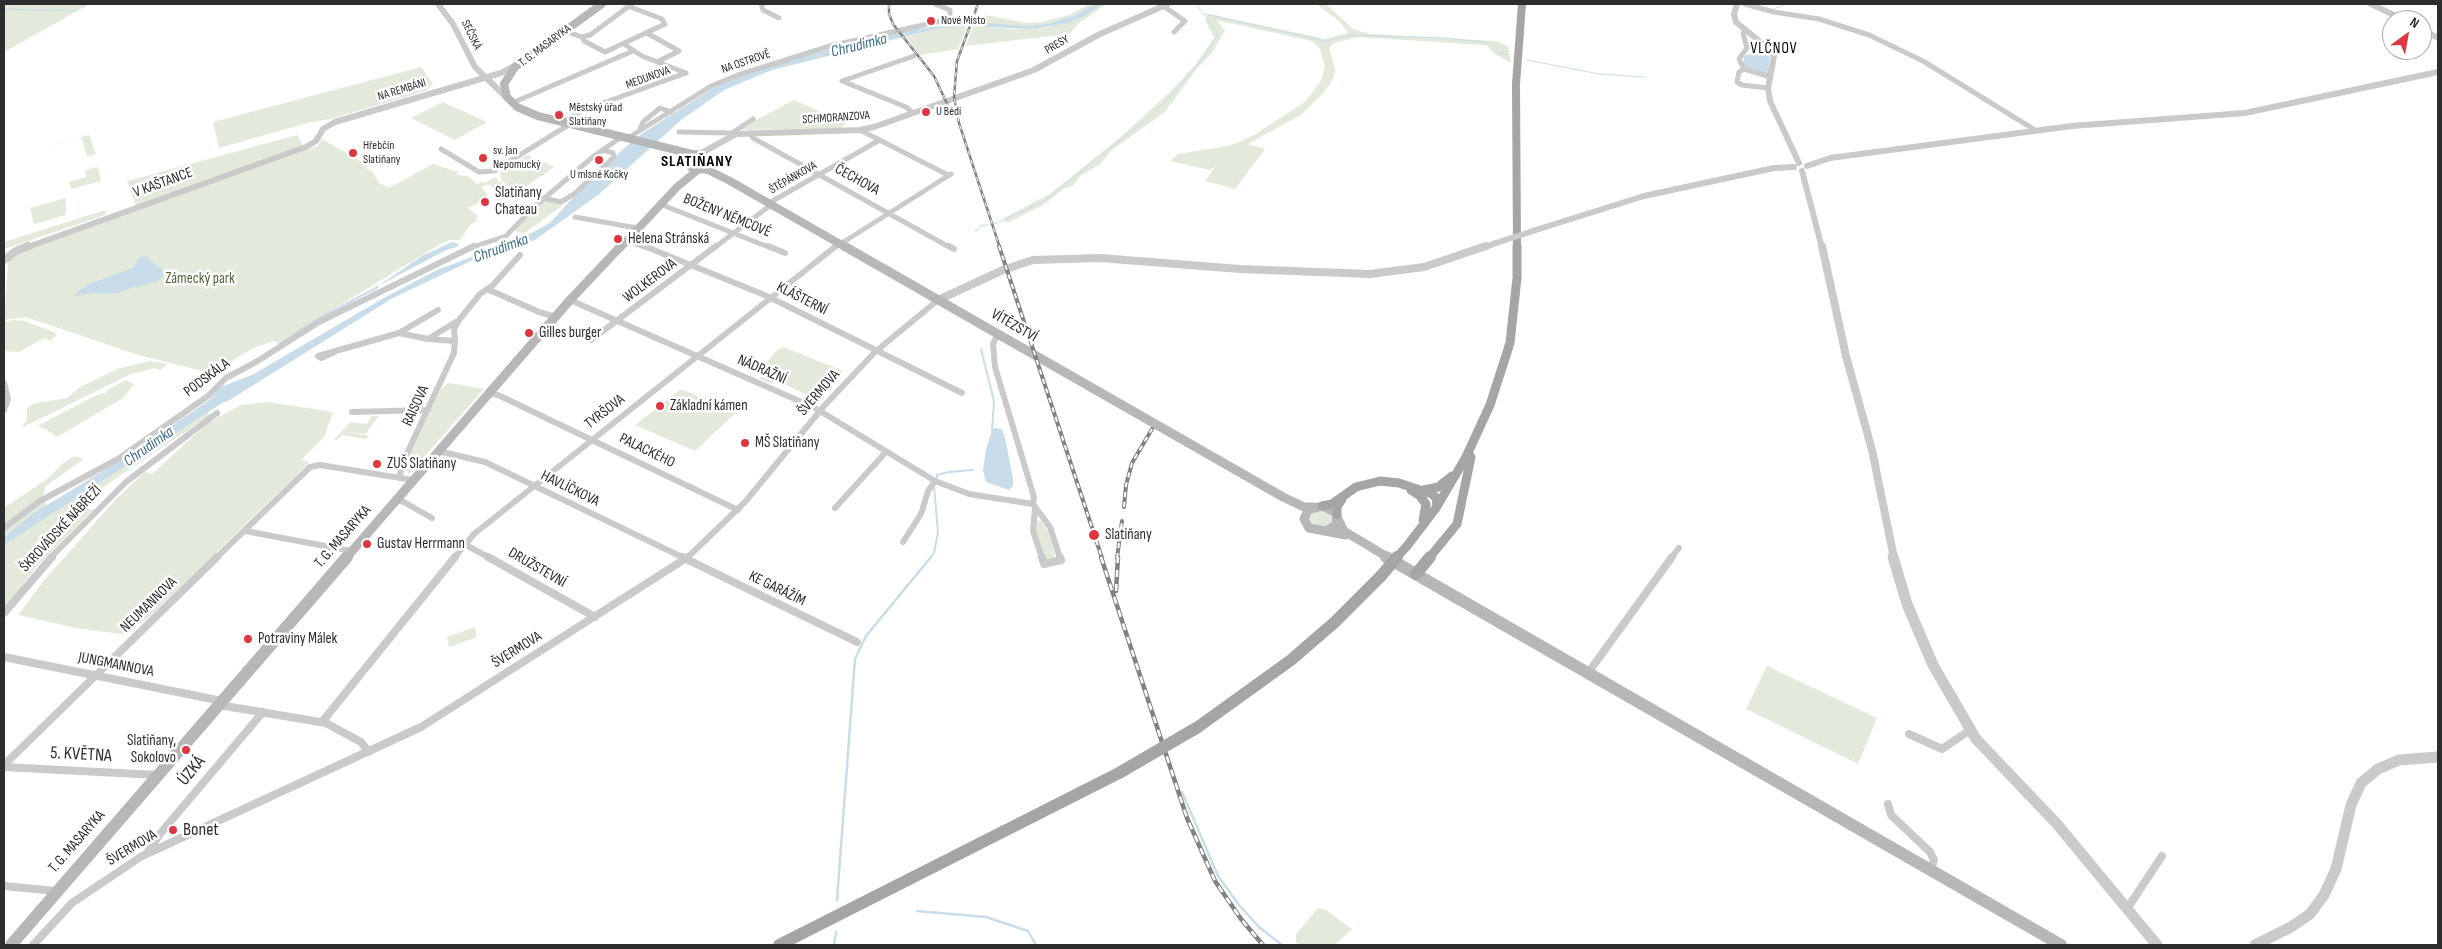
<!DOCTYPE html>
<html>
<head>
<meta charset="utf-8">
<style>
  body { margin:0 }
  #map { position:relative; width:2442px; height:949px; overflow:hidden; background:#fff; font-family:"Sofia Sans Condensed",sans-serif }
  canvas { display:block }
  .frame { position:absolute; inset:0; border:5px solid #2d2d2d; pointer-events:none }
  .north { position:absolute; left:2382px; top:10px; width:50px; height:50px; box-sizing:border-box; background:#fff; border:1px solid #ababab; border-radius:50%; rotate:32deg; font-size:14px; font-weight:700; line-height:20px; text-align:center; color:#2d2d2d }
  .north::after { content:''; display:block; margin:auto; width:18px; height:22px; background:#dd3741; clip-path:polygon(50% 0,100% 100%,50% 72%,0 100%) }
</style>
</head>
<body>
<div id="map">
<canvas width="2442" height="949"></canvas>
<div class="frame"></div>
<div class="north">N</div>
</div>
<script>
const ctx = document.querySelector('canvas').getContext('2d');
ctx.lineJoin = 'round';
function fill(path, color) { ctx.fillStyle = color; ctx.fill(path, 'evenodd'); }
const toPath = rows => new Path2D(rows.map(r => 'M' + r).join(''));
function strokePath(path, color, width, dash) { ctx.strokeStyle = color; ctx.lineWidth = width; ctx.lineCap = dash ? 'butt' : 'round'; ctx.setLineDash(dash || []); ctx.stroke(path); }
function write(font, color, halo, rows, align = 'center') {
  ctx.font = font + ' "Sofia Sans Condensed",sans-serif'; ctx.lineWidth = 5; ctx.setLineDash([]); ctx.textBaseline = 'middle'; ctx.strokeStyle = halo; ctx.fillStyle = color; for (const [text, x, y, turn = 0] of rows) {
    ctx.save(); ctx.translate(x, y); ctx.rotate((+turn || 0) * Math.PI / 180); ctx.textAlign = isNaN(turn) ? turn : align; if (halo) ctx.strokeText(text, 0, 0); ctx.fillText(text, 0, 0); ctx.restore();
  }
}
const green = toPath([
  [4,4,90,4,4,52],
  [1089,4,1095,4,1076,15,1047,24,1027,26,978,23,985,15,1026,23,1042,22,1069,15],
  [1104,4,1107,4,1079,23,1069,34,966,46,973,26,1015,29,1048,27,1083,17],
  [1316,4,1326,4,1353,29,1370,34,1496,41,1508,46,1511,63,1495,54,1487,46,1483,45,1358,37,1334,43,1329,48,1335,69,1334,77,1326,90,1301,115,1248,144,1265,149,1235,189,1205,181,1216,166,1210,170,1170,161,1178,154,1232,145,1254,135,1305,102,1321,81,1325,67,1320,49,1312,41,1216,20,1225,30,1212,53,1198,67,1165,112,1112,150,1099,165,1080,176,1073,186,1065,188,1043,205,1007,223,1004,218,1050,194,1117,140,1169,93,1195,65,1214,38,1205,20,1209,14,1325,39,1348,33,1339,21],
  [967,26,958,49,920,55,906,37,936,29],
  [421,67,433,84,425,91,330,119,307,123,219,148,213,122],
  [794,100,846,123,841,128,737,130],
  [443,102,487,122,455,140,411,118],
  [89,135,96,154,93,155,87,156,81,137,4,159],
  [297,135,303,146,136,206,127,181],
  [322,139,369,166,365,168,373,172,379,183,389,188,433,164,458,172,456,175,468,176,477,184,483,182,485,183,496,177,498,181,509,186,509,194,500,201,496,199,500,196,489,184,481,187,489,197,468,208,478,216,475,219,478,220,470,225,460,240,450,240,437,246,278,343,273,341,251,349,218,370,206,372,135,354,26,317,4,320,8,262,13,255,318,146],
  [528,155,554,167,511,197,512,188,501,180,500,172],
  [98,167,101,181,71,189,69,182,86,177,85,170],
  [66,198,66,215,34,224,30,208],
  [544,200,563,205,526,232,520,233,514,230],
  [102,211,106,211,105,215,4,249,4,242],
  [14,320,24,321,54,332,57,335,50,341,45,338,40,340,19,352,4,351,4,322],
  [784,347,843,371,817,399,774,380,770,383,759,379,767,369,763,367,777,350],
  [150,361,168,364,160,370,155,368,131,374,23,427,23,425,27,420,27,408,32,404,67,398,80,387,120,368],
  [126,380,134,384,123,398,57,437,46,429,37,426,99,394,105,394,107,390],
  [449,383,484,389,409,474,408,473,404,466,441,389],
  [681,389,737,412,695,451,635,425],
  [268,402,333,412,324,437,301,460,310,462,149,617,139,624,132,622,123,631,130,633,128,635,76,628,18,615,41,584,115,500,145,472,152,474,208,423,241,405],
  [208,411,209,416,75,506,93,510,37,566,4,609,4,545],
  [371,416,379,416,365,434,346,432,369,436,366,439,342,435,337,440,334,440,350,422,367,424],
  [74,456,84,459,46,486,43,497,47,505,4,537,4,508,47,479,62,464],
  [1320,510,1332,517,1332,522,1328,527,1313,526,1309,518,1311,514],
  [1037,521,1041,521,1048,531,1055,555,1052,559,1044,558,1035,532],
  [475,627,477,637,449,647,447,637],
  [1767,666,1877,718,1858,764,1746,709],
  [1318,908,1326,910,1352,929,1335,945,1299,945,1296,943,1296,934]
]);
const water = toPath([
  [1095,4,1104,4,1083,17,1064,24,1030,29,970,26,936,29,772,70,724,90,681,120,598,195,535,240,475,259,393,298,228,401,222,403,4,545,4,537,34,513,129,455,208,401,221,387,252,375,389,295,437,270,520,239,550,223,569,202,623,149,643,133,716,86,750,72,854,42,914,29,974,22,1027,26,1047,24,1076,15],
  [1757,51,1764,51,1770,57,1768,74,1752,71,1743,65,1744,56],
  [452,242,459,244,457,247,446,250,378,286,422,256],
  [145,256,164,271,164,275,158,281,112,294,94,293,73,296,88,284,133,268,139,258],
  [995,428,1002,429,1005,438,1013,478,1013,486,1009,490,986,482,983,470,986,450,992,430]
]);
const streamFar2 = toPath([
  [4,9,77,11],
  [1772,10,1785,4],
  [1205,14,1326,41,1350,35,1446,38,1490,43,1500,53,1507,55],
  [1527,60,1599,74,1645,77],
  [975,232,981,226,997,223,1044,201,1148,118,1171,96,1202,60,1217,36,1216,30,1196,4]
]);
const streamFar1 = toPath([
  [279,344,314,321,378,287],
  [981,349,994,401,992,431],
  [937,478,937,475,949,472,973,470],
  [930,558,934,553,938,532,934,486]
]);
const stream = toPath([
  [1182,792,1218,876,1239,905,1259,927,1282,945],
  [837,900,855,659,866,636,931,557],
  [917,911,986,917,1028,931,1036,945],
  [834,945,836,932]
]);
const minorFar2 = toPath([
  [761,4,763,10,779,18],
  [1745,4,1774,12,1819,19,1869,35,1923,61,2035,130],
  [1163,6,1185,21,1174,32],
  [564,31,582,37],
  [1746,31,1743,33,1747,48,1739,59,1744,69,1739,72,1737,82,1742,85,1768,88],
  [647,33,679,51,657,62],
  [582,37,584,41,605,52,665,24,662,19,628,6],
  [582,37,590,35,632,4],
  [1744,69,1771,77],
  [842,81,906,107,912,112],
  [842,81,914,56],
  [512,103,633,51],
  [563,122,581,111,686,73,642,56,624,44],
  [640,129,643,122,660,108,671,112],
  [860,130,948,175],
  [679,132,732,133],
  [732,133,753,119],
  [750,133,753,138,951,248],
  [628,138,711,86,738,75,830,46,941,21,950,16,950,10,935,4],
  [441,149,479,172,494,171,570,124],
  [544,198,561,202,574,194,614,157,613,153,602,150],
  [769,203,878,141],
  [660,204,771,248],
  [575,217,637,228],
  [625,240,647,248],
  [470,248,506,236,534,207,594,156,623,136],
  [714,248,772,204],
  [834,248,951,174]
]);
const minorFar1 = toPath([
  [644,246,767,296,962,393],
  [768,246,785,253],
  [949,246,954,249],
  [487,289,539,312,556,317],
  [570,300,815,408,935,481,969,494,1033,504,1050,527,1060,558],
  [438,310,399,333,428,339,459,320,480,294,492,286,520,255],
  [998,334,993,344,995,367,1034,497,1033,504],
  [428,339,455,341,454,329,459,320],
  [591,340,716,246],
  [333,353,321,358,318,356,399,333],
  [4,383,8,399,4,410],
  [489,393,498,395,738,510],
  [352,412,428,410],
  [438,451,485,462,684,558],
  [399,478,403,462,454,353,455,341],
  [396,500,404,502,432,518],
  [835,508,886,452],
  [1035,509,1033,531,1042,558],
  [4,528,40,501,118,459,208,396,226,378,256,362,319,322,474,246],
  [245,531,352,551],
  [903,542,921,514,928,491,935,481],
  [464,544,490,558],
  [50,558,126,482,217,413],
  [216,558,310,467,320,465,413,480],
  [454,558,474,534,836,246],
  [687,558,745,502,824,406,875,352,938,300],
  [1671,558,1679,548]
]);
const minor = toPath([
  [488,557,595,617],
  [682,557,857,642],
  [1042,557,1044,564,1061,560,1060,557],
  [4,613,52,557],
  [4,657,222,701],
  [1588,673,1672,557],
  [219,705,326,723,361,742,369,752],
  [322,722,455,557],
  [1909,734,1942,749,1970,730],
  [4,765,217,557],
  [4,767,157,775],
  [1888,804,1891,815,1930,852,1934,860,1931,870],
  [148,852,159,835,263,712],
  [4,886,56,891],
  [2127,909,2162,856],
  [33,945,72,903,142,856,421,727,688,557]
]);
const tertiaryFar2 = toPath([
  [438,4,453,24,475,67,508,99],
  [1737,4,1734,14,1736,22,1769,49,1774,56,1768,88,1770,101,1799,163],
  [2371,4,2404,20],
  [2422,29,2438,38],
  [698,155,736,134,860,130,874,127,1034,70,1100,34,1168,4],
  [1807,166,1830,158,2072,126,2245,113,2438,72],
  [1802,171,1822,248],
  [1539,229,1644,196,1774,168,1794,167],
  [25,248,306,147,316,141,323,129,335,122,501,73,518,64],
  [1482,248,1496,243]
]);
const tertiaryFar1 = toPath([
  [1822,246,1846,356,1872,450,1894,558],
  [4,260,16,251,28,246],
  [938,300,1003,270,1033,260,1100,258,1240,269,1370,274,1424,267,1486,246]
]);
const tertiary = toPath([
  [1893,557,1907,604,1933,665,1976,739,2057,824,2157,945],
  [2255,945,2291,927,2310,914,2324,895,2336,869,2351,805,2361,783,2378,769,2399,760,2438,757]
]);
const secondaryFar2 = toPath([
  [602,4,515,67,504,84,507,97,517,107,538,116,696,155],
  '689 162a8 8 0 1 1 16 0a8 8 0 1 1-16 0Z',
  [700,169,708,170,730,181,847,248],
  [620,248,677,187,699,169]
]);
const secondaryFar1 = toPath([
  [844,246,1283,497,1304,507,1315,507],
  [1338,519,1344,531,1389,558],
  [1326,531,1337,524,1336,513,1322,506,1308,510,1304,519,1309,528,1346,535],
  [346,558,570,300,621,246]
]);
const secondary = toPath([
  [1386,557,2061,945],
  [11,945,347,557]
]);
const primaryFar2 = toPath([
  [1517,248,1516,84,1522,4]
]);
const primaryFar1 = toPath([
  [1411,490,1420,496,1426,504,1423,520],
  [1424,490,1438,487,1452,476],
  [1322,506,1332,504,1356,487,1380,481,1399,483,1432,494,1437,499,1436,507],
  [1337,515,1337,507,1342,499],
  [1407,546,1436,508,1466,457,1490,405,1510,343,1517,278,1517,246],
  [1429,558,1457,524,1471,457]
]);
const primary = toPath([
  [1416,574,1430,557],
  [1198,727,1291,660,1335,622,1381,576],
  [779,945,1119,773]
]);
const railFar2 = toPath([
  [889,4,889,14,893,24,934,76,951,112],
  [978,4,957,61,954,97,959,123,1000,248]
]);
const railFar1 = toPath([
  [999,246,1102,558],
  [1124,507,1126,485,1132,463,1152,429],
  [1117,558,1122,521]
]);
const rail = toPath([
  [1101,557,1187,818,1215,881,1241,919,1263,945],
  [1116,591,1118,557]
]);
const tertiaryBridge = toPath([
  [1496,243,1539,229]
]);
const primaryBridgeFar1 = toPath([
  [1396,558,1407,546]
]);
const primaryBridge = toPath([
  [1381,576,1397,557],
  [1119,773,1198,727]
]);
const markers = [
  [931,21,5,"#dd3741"],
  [926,112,5,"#dd3741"],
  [559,115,5,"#dd3741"],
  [353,153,5,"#dd3741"],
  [483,158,5,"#dd3741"],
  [599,160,5,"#dd3741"],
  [485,202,5,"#dd3741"],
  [618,239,5,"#dd3741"],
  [529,333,5,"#dd3741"],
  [660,406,5,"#dd3741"],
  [745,443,5,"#dd3741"],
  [377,464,5,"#dd3741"],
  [1094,535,6,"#dd3741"],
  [367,544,5,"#dd3741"],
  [248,639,5,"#dd3741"],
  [186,750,5,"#dd3741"],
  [173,830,5,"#dd3741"]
];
const farPoinames = [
  ["Nové Místo",941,21],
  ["Městský úřad",569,108],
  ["Slatiňany",569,122],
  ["U Bédi",936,112],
  ["Hřebčín",363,146],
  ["Slatiňany",363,160],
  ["sv. Jan",493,151],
  ["Nepomucký",493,165],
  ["U mlsné Kočky",599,175,"center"]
];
const farStreetnames = [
  ["SEČSKÁ",471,35,64],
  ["PRESY",1057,45,-30],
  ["T. G. MASARYKA",545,46,-37],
  ["NA OSTROVĚ",746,62,-19],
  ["MEDUNOVA",648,78,-20],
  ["NA REMBÁNI",402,90,-17],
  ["SCHMORANZOVA",836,118,-4],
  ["ŠTĚPÁNKOVA",793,178,-30]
];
const farQuarternames = [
  ["VLČNOV",1774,49]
];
const streetNames = [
  ["ČECHOVA",857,180,29],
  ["V KAŠTANCE",163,183,-20],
  ["BOŽENY NĚMCOVÉ",727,216,22],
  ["WOLKEROVA",650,281,-37],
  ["KLÁŠTERNÍ",802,299,27],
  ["VÍTĚZSTVÍ",1014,326,30],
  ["NÁDRAŽNÍ",762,370,24],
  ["PODSKÁLA",207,378,-37],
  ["ŠVERMOVA",819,393,-49],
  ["RAISOVA",416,406,-65],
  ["TYRŠOVA",605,412,-38],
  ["PALACKÉHO",647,451,26],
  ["HAVLÍČKOVA",570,489,26],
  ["ŠKROVÁDSKÉ NÁBŘEŽÍ",61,529,-47],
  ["T. G. MASARYKA",343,537,-49],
  ["DRUŽSTEVNÍ",537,568,30],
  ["KE GARÁŽÍM",777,589,26],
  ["NEUMANNOVA",149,605,-44],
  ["ŠVERMOVA",517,650,-32],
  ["JUNGMANNOVA",116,665,11],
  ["T. G. MASARYKA",77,842,-49],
  ["ŠVERMOVA",132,848,-31]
];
const poiNames = [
  ["Slatiňany",495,193],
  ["Chateau",495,210],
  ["Helena Stránská",628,239],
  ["Gilles burger",539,333],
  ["Základní kámen",670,406],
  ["MŠ Slatiňany",755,443],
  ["ZUŠ Slatiňany",387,464],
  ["Slatiňany",1105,535],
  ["Gustav Herrmann",377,544],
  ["Potraviny Málek",258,639],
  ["Slatiňany,",176,741,"right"],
  ["Sokolovo",176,758,"right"]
];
const parkNames = [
  ["Zámecký park",200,279]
];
const waterNames = [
  ["Chrudimka",859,46,-14],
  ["Chrudimka",501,249,-20],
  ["Chrudimka",149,447,-35]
];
const farDistrictnames = [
  ["SLATIŇANY",697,162]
];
const nearStreetnames = [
  ["5. KVĚTNA",81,755,3],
  ["ÚZKÁ",192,771,-50]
];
const nearPoinames = [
  ["Bonet",183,830]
];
fill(green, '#e3eadb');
fill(water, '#c8dce9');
strokePath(streamFar2, '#c8dce9', 1);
strokePath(streamFar1, '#c8dce9', 2);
strokePath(stream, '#c8dce9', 2.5);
strokePath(minorFar2, '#cacaca', 5);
strokePath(minorFar1, '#cacaca', 6);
strokePath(minor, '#cacaca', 8);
strokePath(tertiaryFar2, '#cacaca', 6);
strokePath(tertiaryFar1, '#cacaca', 8);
strokePath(tertiary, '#cacaca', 11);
strokePath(secondaryFar2, '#b7b7b7', 8);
strokePath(secondaryFar1, '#b7b7b7', 9);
strokePath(secondary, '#b7b7b7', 12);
strokePath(primaryFar2, '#a5a5a5', 8);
strokePath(primaryFar1, '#a5a5a5', 9);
strokePath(primary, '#a5a5a5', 12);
strokePath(railFar2, '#828282', 2.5);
strokePath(railFar1, '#828282', 4);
strokePath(rail, '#828282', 4.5);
strokePath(railFar2, '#fff', 1, [4.5]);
strokePath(railFar1, '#fff', 2, [5]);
strokePath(rail, '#fff', 2.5, [7]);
strokePath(tertiaryBridge, '#cacaca', 6);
strokePath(primaryBridgeFar1, '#a5a5a5', 9);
strokePath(primaryBridge, '#a5a5a5', 12);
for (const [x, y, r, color] of markers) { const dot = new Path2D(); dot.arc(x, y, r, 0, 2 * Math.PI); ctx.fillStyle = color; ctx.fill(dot); strokePath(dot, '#fff', 2); }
write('12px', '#2d2d2d', '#fff', farPoinames, 'left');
write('12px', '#2d2d2d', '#fff', farStreetnames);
ctx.letterSpacing = '1px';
write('15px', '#000', '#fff', farQuarternames);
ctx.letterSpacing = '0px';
write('15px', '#2d2d2d', '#fff', streetNames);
write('15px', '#2d2d2d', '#fff', poiNames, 'left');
write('15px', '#50673d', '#fff', parkNames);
write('italic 16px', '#3f6d8b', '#fff', waterNames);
ctx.letterSpacing = '1px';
write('bold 16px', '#000', '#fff', farDistrictnames);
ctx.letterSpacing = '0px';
write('18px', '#2d2d2d', '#fff', nearStreetnames);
write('18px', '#2d2d2d', '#fff', nearPoinames, 'left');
</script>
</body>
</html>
